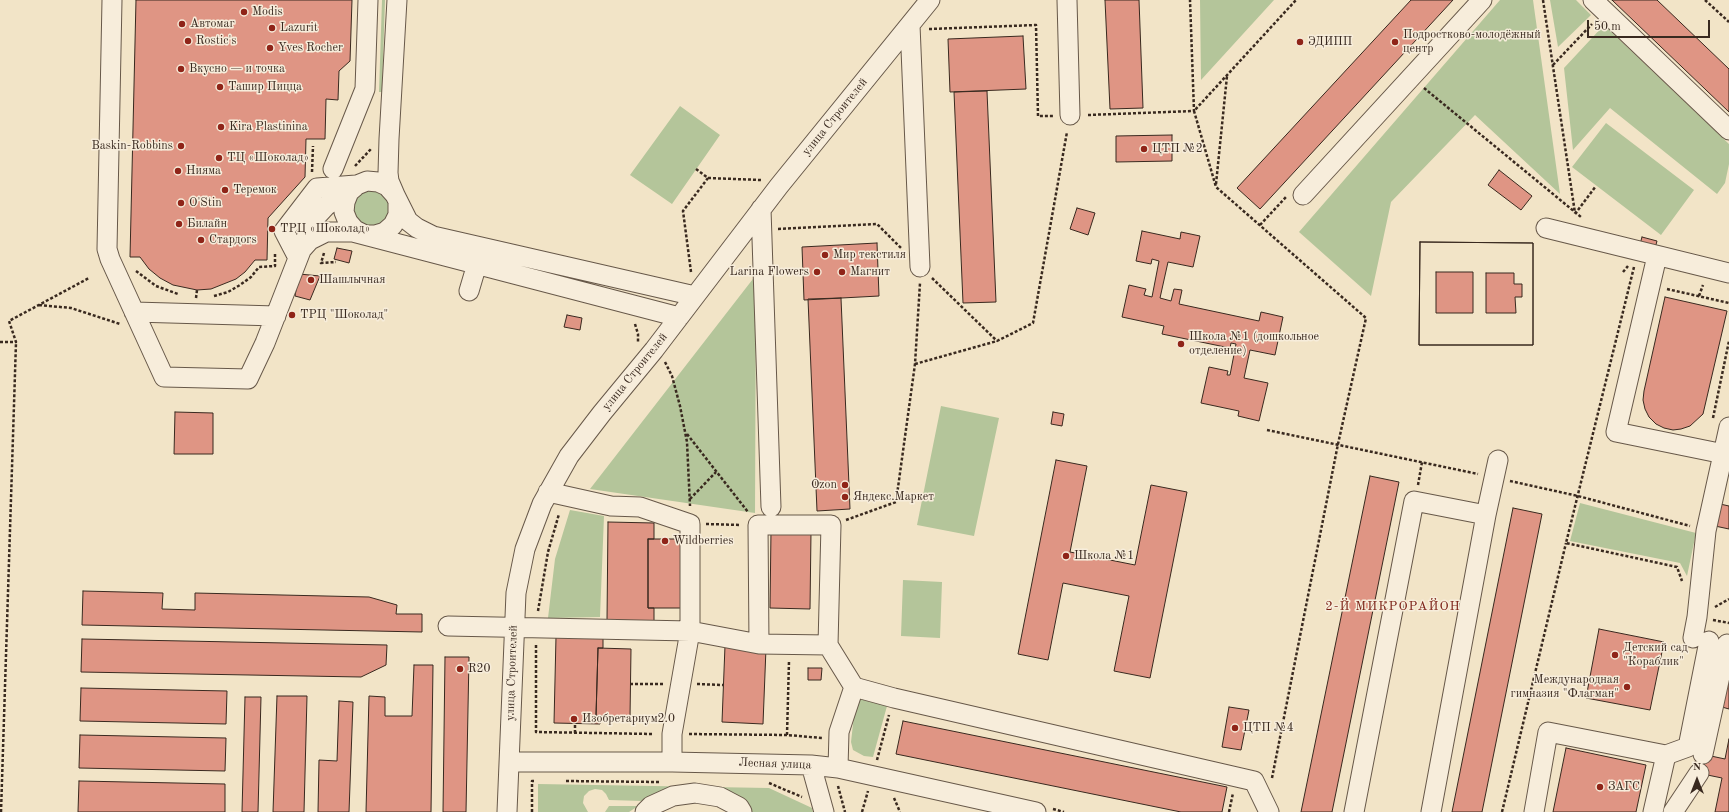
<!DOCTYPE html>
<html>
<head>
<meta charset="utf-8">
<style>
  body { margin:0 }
  #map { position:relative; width:1729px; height:812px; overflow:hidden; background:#f2e4c7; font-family:"Old Standard TT",serif }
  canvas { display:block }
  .north { position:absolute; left:1677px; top:760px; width:40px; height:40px; -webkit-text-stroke:3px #f7eddb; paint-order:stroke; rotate:0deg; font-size:11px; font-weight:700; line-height:16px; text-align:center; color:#39291f }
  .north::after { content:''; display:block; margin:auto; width:14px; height:18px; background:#39291f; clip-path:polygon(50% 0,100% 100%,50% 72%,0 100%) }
  .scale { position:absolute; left:1587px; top:20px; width:123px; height:18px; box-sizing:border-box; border:2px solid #39291f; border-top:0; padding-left:5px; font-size:12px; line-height:14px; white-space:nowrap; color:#39291f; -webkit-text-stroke:3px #f7eddb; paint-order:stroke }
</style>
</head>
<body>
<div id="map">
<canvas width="1729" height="812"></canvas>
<div class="north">N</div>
<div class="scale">50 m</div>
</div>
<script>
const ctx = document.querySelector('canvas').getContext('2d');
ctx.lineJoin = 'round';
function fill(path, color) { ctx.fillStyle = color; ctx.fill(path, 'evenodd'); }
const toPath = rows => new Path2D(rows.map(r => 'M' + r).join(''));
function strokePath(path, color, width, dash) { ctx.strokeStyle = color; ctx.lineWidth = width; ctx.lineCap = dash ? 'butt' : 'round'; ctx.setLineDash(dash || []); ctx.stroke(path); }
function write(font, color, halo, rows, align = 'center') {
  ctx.font = font + ' "Old Standard TT",serif'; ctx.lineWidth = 3; ctx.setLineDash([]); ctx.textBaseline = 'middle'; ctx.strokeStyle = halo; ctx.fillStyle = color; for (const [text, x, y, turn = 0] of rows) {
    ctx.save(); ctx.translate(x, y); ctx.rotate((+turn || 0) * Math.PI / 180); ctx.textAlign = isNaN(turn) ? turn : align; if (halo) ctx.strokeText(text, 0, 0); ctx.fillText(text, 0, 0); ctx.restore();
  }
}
const green = toPath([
  [382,0,385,0,382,92,379,92],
  [1200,0,1274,0,1201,80],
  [1500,0,1533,0,1560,194,1475,115,1391,202,1371,296,1299,232],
  [1550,0,1576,0,1591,15,1558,47],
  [1604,25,1729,144,1729,164,1725,183,1717,194,1610,108,1573,150,1564,68],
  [680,106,720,135,672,204,630,175],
  [1606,123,1694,190,1661,235,1572,167],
  '352 208a19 19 0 1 1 38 0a19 19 0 1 1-38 0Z',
  [756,275,755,513,590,489],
  [941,406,999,418,974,536,917,525],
  [1580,503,1696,533,1687,576,1680,563,1570,541],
  [570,510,604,516,600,617,548,618,555,559],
  [903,580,942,582,940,638,901,636],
  [856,698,887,706,873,757,864,756,853,750,851,742],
  [538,784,769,788,812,808,813,812,752,812,745,804,609,800,606,794,602,790,595,789,589,791,584,796,583,803,588,812,538,812],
  [609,806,638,806,629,812,605,812]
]);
const building = toPath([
  [136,0,352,0,350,61,339,71,338,100,326,99,325,139,306,139,305,177,268,218,267,260,255,260,245,272,236,279,211,289,197,290,173,285,160,278,149,269,140,257,130,257,136,0],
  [1105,0,1139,0,1143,108,1110,109,1105,0],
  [1411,0,1453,0,1260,209,1237,188,1411,0],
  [1612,0,1657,0,1729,69,1729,112,1612,0],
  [1023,36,1026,89,950,92,948,39,1023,36],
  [987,91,996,302,963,303,954,92,987,91],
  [1172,135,1172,161,1116,162,1116,136,1172,135],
  [1499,170,1532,196,1521,210,1488,185,1499,170],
  [1077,208,1095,213,1088,235,1070,229,1077,208],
  [1142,231,1180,239,1181,232,1200,236,1193,267,1168,262,1160,298,1171,301,1174,289,1182,290,1179,304,1259,321,1261,312,1283,317,1275,355,1250,350,1244,378,1268,383,1259,421,1238,416,1239,411,1201,403,1209,367,1228,371,1227,375,1230,375,1236,344,1231,343,1230,348,1162,334,1164,326,1122,317,1129,285,1146,289,1144,295,1152,297,1159,261,1152,259,1151,264,1136,261,1142,231],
  [1642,237,1657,241,1654,252,1639,248,1642,237],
  [1420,242,1533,243,1533,345,1419,345,1420,242],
  [1436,272,1473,272,1473,313,1436,313,1436,272],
  [1486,273,1514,273,1514,284,1522,284,1522,297,1515,297,1516,313,1486,313,1486,273],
  [1420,242,1533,243,1533,345,1419,345,1420,242],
  [877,243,879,296,804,300,802,247,877,243],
  [337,248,352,251,349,263,334,259,337,248],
  [299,274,320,276,310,300,295,296,299,274],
  [1665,297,1727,311,1703,414,1690,426,1681,429,1673,430,1664,428,1656,424,1649,417,1645,409,1643,400,1644,391,1665,297],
  [841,298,850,509,817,511,808,299,841,298],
  [567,315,582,318,580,330,564,327,567,315],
  [175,412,213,413,213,454,174,454,175,412],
  [1053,412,1064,414,1062,426,1051,424,1053,412],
  [1056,460,1087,466,1070,552,1135,565,1151,485,1187,492,1150,678,1114,671,1129,596,1063,583,1048,660,1018,654,1056,460],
  [1370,476,1399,482,1332,812,1301,812,1370,476],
  [1720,504,1729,506,1729,529,1715,526,1720,504],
  [1513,508,1542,514,1482,812,1452,812,1513,508],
  [608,522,654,523,654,539,648,539,648,608,654,608,654,621,607,620,608,522],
  [771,531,811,532,810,609,770,608,771,531],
  [648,539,683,539,682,608,648,608,648,539],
  [83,591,163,593,162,609,195,610,195,593,369,597,397,605,396,614,422,614,422,632,82,625,83,591],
  [1599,629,1664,642,1650,710,1586,698,1599,629],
  [556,637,603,638,603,648,598,648,596,716,600,716,600,724,554,723,556,637],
  [82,639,387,645,386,665,361,677,81,672,82,639],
  [725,646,766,648,763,724,722,722,725,646],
  [598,648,631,649,630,717,596,716,598,648],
  [445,657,469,657,466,812,443,812,445,657],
  [414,665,433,665,431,812,366,812,369,696,385,697,385,716,412,716,414,665],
  [808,668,822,668,821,680,808,680,808,668],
  [1728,681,1729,681,1729,709,1722,707,1728,681],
  [81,688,227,691,226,724,80,721,81,688],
  [277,696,307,696,304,812,273,812,277,696],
  [245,697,261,697,258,812,242,812,245,697],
  [339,701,353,702,349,812,318,812,319,760,337,761,339,701],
  [1229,707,1249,710,1241,750,1222,747,1229,707],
  [903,721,1227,787,1222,812,1181,812,896,754,903,721],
  [80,735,226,738,225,771,79,768,80,735],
  [1729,739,1729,812,1715,812,1722,778,1693,772,1697,753,1725,759,1729,739],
  [1566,748,1646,765,1636,812,1553,812,1566,748],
  [79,781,225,784,225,812,78,812,79,781]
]);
const path = toPath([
  [1543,0,1575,213],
  [1705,0,1729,22],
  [929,29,1036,25,1038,116,1053,116],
  [1553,65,1592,24],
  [1424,88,1581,217],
  [1088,115,1194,111,1190,0],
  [355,166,371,149],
  [696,169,708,178,761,180],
  [312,172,313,146],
  [1216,184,1227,76],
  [1575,214,1596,186],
  [1260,225,1286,197],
  [778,229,877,224,901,248],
  [324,253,321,263,336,262],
  [1634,267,1566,543,1677,567,1682,581],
  [136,271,156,286,178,294],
  [691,272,683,211,708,178],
  [1623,272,1628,266],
  [932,278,997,341],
  [1667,289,1729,303],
  [214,296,228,292,240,285,251,277,259,267,275,266,275,253],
  [1699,296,1703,285],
  [196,298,197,290],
  [39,305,71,308,120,324],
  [635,324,638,334,638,342],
  [0,342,16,342,9,321,89,278],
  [665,362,672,376,680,406,687,442,690,506],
  [915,364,997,341,1033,323,1067,132],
  [1713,418,1729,341],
  [1267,430,1478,474],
  [687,434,748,512],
  [1510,481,1578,496,1690,526],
  [1418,485,1422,462],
  [690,499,716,472],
  [846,520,896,502,915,364,920,283],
  [706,524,741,525],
  [1715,607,1729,599],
  [538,611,548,552,559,514],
  [1713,620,1729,623],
  [536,645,536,732,654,734],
  [630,684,664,684],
  [697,684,723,685],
  [575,733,575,724],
  [689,734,787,735,822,738],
  [787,735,789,661],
  [877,760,889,715],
  [1272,778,1338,444,1366,318,1216,187,1194,111,1296,0],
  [566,781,659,782],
  [769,783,802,797],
  [838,786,845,812],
  [894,798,900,812],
  [1053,809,1064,812],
  [1,812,16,342],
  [532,812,532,781,535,781],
  [862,812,868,791],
  [1229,812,1233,793],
  [1502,812,1566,543]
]);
const minor = toPath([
  [112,0,107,249,110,259,164,377,248,379,265,343,313,220,326,206,357,185,367,181,378,182,387,186,395,195,408,221,417,228,433,236,695,296],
  [1067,0,1070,115],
  [1593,0,1729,130],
  [910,25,920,267],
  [333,169,365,89,368,0],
  [355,187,349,192,345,202,344,212,348,222,355,230,363,234],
  [395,195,389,181,388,173,389,139,397,0],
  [1303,195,1482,0],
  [761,209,771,507],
  [1546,228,1729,273],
  [367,235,375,235,385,232,393,225,398,215,398,204],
  [302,249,310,240,326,232,353,232,679,317],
  [1657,256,1616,432,1724,454],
  [298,258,284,231,317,188,356,185],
  [469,291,477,264],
  [134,312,276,316],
  [548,492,611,506,640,507,690,524,690,631,759,644,828,645],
  [1486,515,1498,460],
  [448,626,690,631,672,734,672,762],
  [1693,638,1697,617,1706,531,1729,427],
  [759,644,758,525,831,525,828,645,854,687,839,732,838,768],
  [854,687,894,698,1254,781,1269,812],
  [1703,754,1727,644],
  [1666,755,1688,747,1709,641],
  [509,762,672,762,811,765,838,768,1036,812],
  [811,765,824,812],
  [507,812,516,593,525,549,542,504,569,456,602,413,654,350,779,186,930,0],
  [645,812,651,806,673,796,695,793,720,797,739,807,742,812],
  [1354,812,1414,501,1486,515,1431,812],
  [1534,812,1548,732,1666,755,1653,812],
  [1673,812,1699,773]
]);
const markers = [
  [244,12,4,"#8f2418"],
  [182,24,4,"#8f2418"],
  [272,28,4,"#8f2418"],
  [188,41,4,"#8f2418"],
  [1300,42,4,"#8f2418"],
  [1395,42,4,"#8f2418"],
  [270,48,4,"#8f2418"],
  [181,69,4,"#8f2418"],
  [220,87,4,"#8f2418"],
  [221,127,4,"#8f2418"],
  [181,146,4,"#8f2418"],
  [1144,149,4,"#8f2418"],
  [219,158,4,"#8f2418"],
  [178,171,4,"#8f2418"],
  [225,190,4,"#8f2418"],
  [181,203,4,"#8f2418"],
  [179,224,4,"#8f2418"],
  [272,229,4,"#8f2418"],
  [201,240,4,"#8f2418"],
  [825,255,4,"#8f2418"],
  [817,272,4,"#8f2418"],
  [842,272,4,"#8f2418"],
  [311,280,4,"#8f2418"],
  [292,315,4,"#8f2418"],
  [1181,344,4,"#8f2418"],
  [845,485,4,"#8f2418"],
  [845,497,4,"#8f2418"],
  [665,541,4,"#8f2418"],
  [1066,556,4,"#8f2418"],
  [1615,655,4,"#8f2418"],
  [460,669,4,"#8f2418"],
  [1627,687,4,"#8f2418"],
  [574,719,4,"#8f2418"],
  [1235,728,4,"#8f2418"],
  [1600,787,4,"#8f2418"]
];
const poiNames = [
  ["Modis",252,12],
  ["Автомаг",190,24],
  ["Lazurit",280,28],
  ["Подростково-молодёжный",1403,35],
  ["центр",1403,49],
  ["Rostic's",196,41],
  ["ЭДИПП",1308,42],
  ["Yves Rocher",278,48],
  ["Вкусно — и точка",189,69],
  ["Ташир Пицца",228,87],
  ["Kira Plastinina",229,127],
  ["Baskin-Robbins",173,146,"right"],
  ["ЦТП №2",1152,149],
  ["ТЦ «Шоколад»",227,158],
  ["Нияма",186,171],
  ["Теремок",233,190],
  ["O'Stin",189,203],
  ["Билайн",187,224],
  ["ТРЦ «Шоколад»",280,229],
  ["Стардогs",209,240],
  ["Мир текстиля",833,255],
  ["Larina Flowers",809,272,"right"],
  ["Магнит",850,272],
  ["Шашлычная",319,280],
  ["ТРЦ \"Шоколад\"",300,315],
  ["Школа №1 (дошкольное",1189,337],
  ["отделение)",1189,351],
  ["Ozon",837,485,"right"],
  ["Яндекс.Маркет",853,497],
  ["Wildberries",673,541],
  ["Школа №1",1074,556],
  ["Детский сад",1623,648],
  ["\"Кораблик\"",1623,662],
  ["R20",468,669],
  ["Международная",1619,680,"right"],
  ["гимназия \"Флагман\"",1619,694,"right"],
  ["Изобретариум2.0",582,719],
  ["ЦТП №4",1243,728],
  ["ЗАГС",1608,787]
];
const streetNames = [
  ["улица Строителей",835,117,-51],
  ["улица Строителей",635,372,-51],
  ["улица Строителей",512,673,-88],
  ["Лесная улица",775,764,2]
];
const neighbourhoodNames = [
  ["2-Й МИКРОРАЙОН",1393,607]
];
fill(green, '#b4c59a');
fill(building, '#df9584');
strokePath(building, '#39291f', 1);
strokePath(minor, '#675849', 21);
strokePath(path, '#39291f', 2.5, [3, 2]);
strokePath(minor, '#f7eddb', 19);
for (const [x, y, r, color] of markers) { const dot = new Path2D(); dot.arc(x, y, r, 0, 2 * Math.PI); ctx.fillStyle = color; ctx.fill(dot); strokePath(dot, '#f7eddb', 1.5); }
write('12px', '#39291f', '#f7eddb', poiNames, 'left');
write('12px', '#39291f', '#f7eddb', streetNames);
ctx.letterSpacing = '1px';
write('13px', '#7a1f14', '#f7eddb', neighbourhoodNames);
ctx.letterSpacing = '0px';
</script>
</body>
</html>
